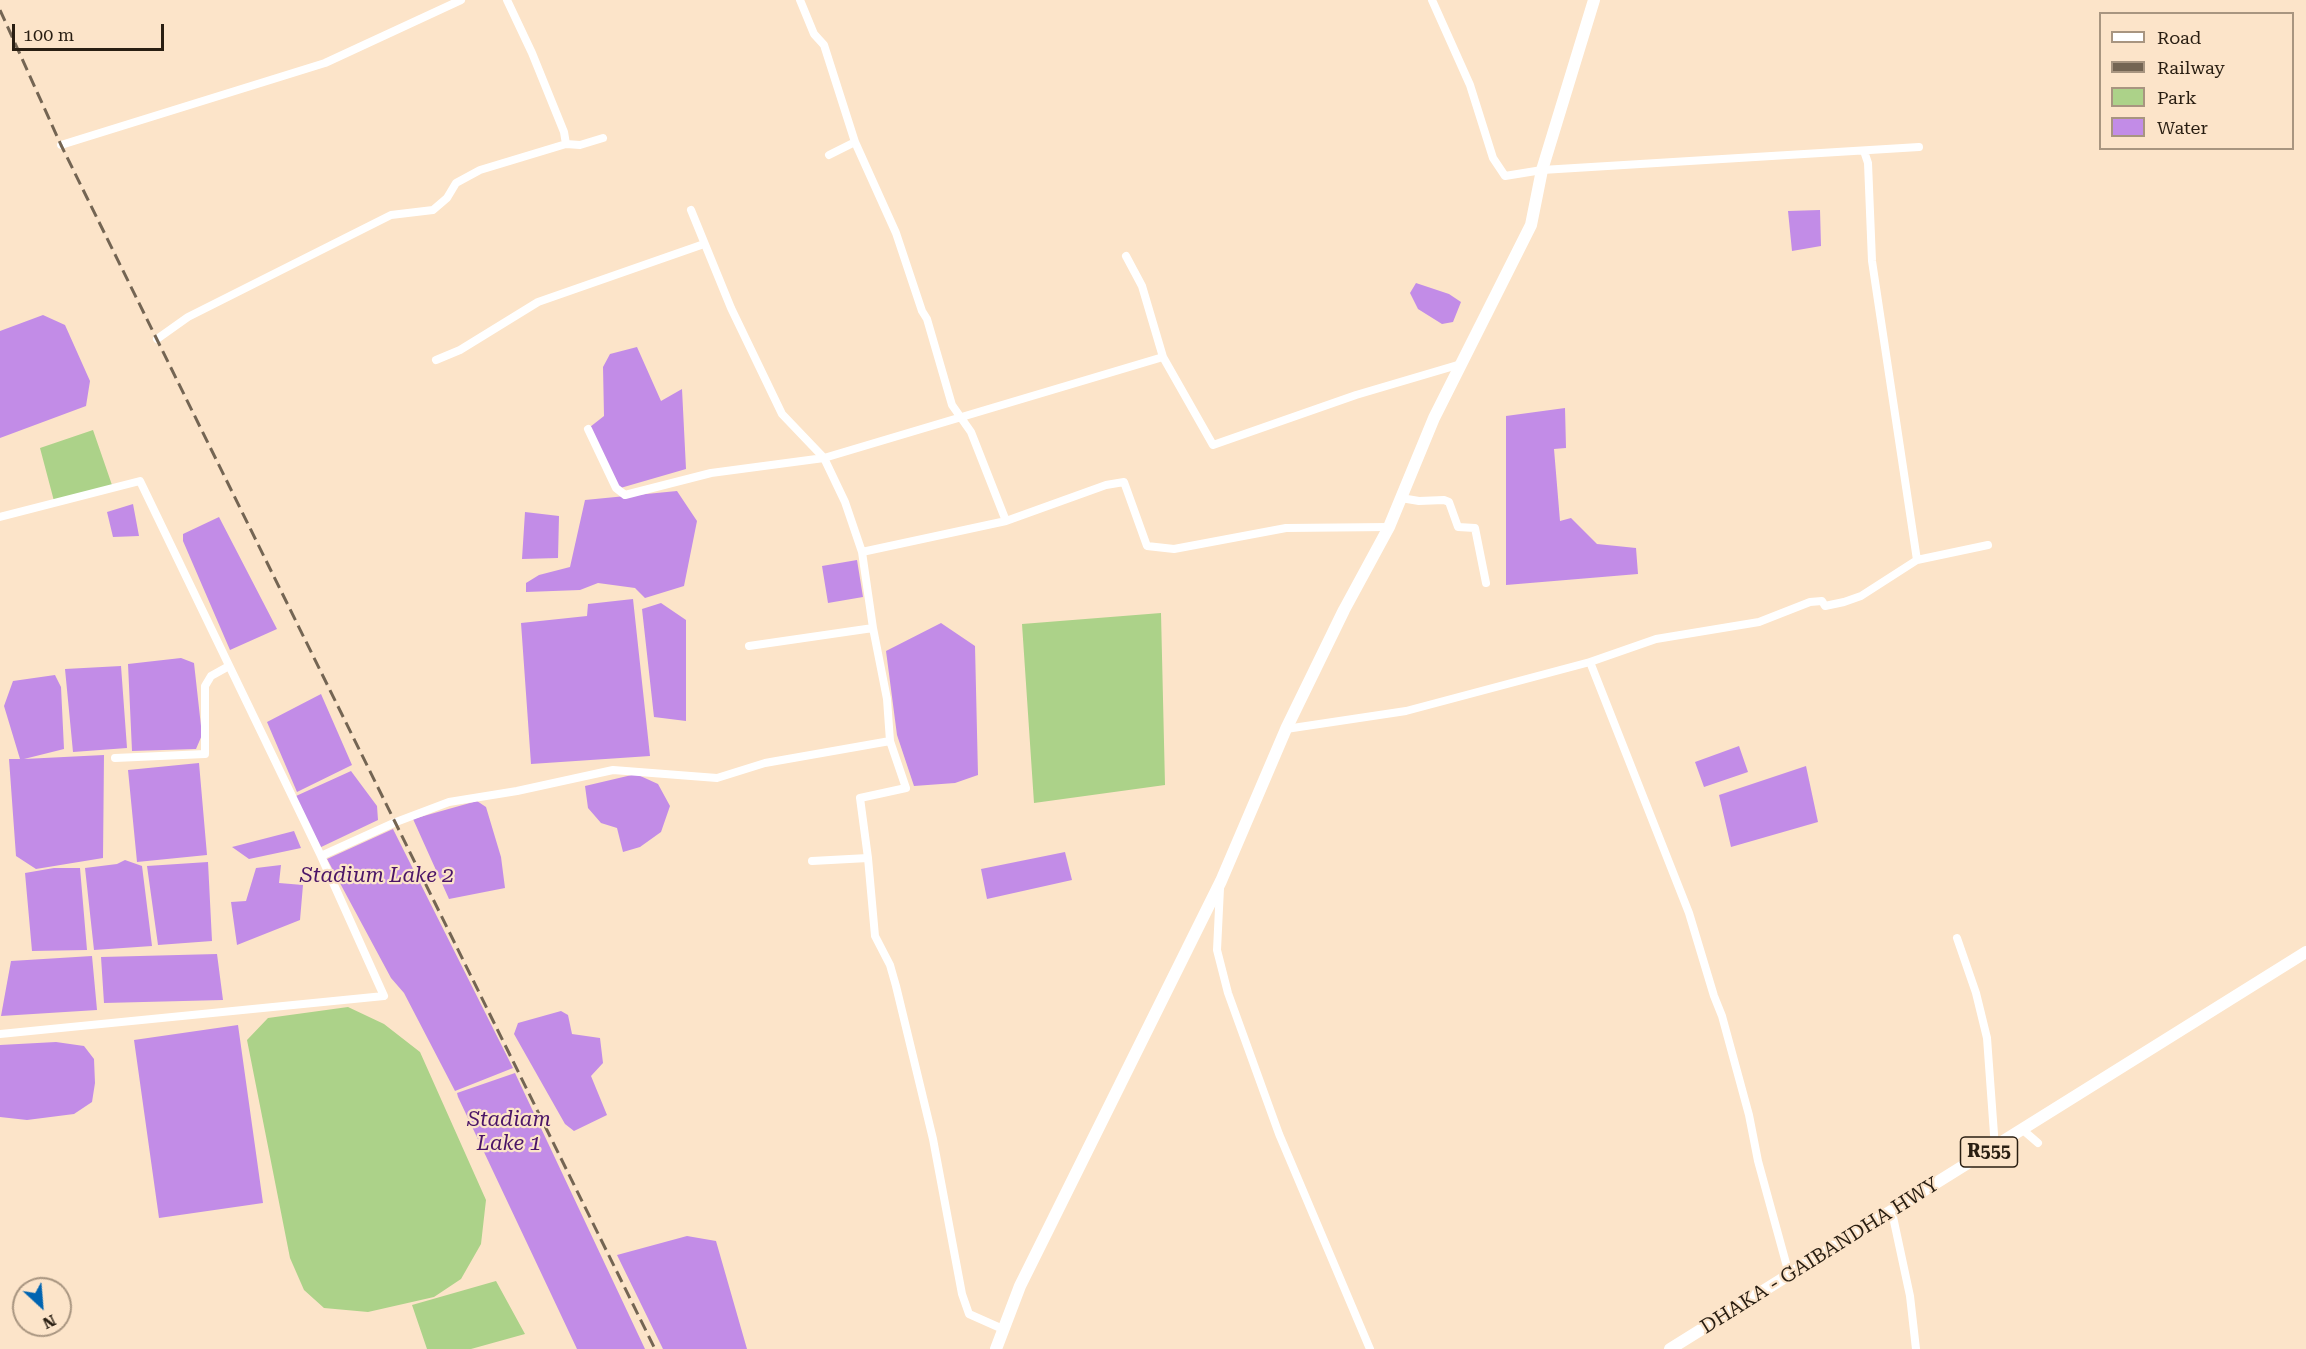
<!DOCTYPE html>
<html>
<head>
<meta charset="utf-8">
<style>
  body { margin:0 }
  #map { position:relative; width:2306px; height:1349px; overflow:hidden; background:#fce4c9; font-family:"Roboto Serif",serif }
  canvas { display:block }
  .legend { position:absolute; left:2099px; top:12px; width:195px; height:138px; box-sizing:border-box; background:#fce4c9; border:2px solid #a89580; margin:0; padding:8px 10px; list-style:none; font-size:18px; color:#291e12 }
  .legend li { display:flex; align-items:center; gap:12px; height:30px }
  .legend b { width:30px; border:2px solid #a89580 }
  .north { position:absolute; left:12px; top:1277px; width:60px; height:60px; box-sizing:border-box; background:#fce4c9; border:2px solid #a89580; border-radius:50%; rotate:154deg; font-size:16px; font-weight:700; line-height:24px; text-align:center; color:#291e12 }
  .north::after { content:''; display:block; margin:auto; width:21px; height:27px; background:#0064b1; clip-path:polygon(50% 0,100% 100%,50% 72%,0 100%) }
  .scale { position:absolute; left:12px; top:24px; width:152px; height:27px; box-sizing:border-box; border:3px solid #291e12; border-top:0; padding-left:8px; font-size:18px; line-height:21px; white-space:nowrap; color:#291e12; -webkit-text-stroke:4px #fce4c9; paint-order:stroke }
</style>
</head>
<body>
<div id="map">
<canvas width="2306" height="1349"></canvas>
<ul class="legend">
<li><b style="height:8px;background:#fff"></b>Road</li>
<li><b style="height:8px;background:#746553"></b>Railway</li>
<li><b style="height:16px;background:#acd289"></b>Park</li>
<li><b style="height:16px;background:#c28ce7"></b>Water</li>
</ul>
<div class="north">N</div>
<div class="scale">100 m</div>
</div>
<script>
const ctx = document.querySelector('canvas').getContext('2d');
ctx.lineJoin = 'round';
function fill(path, color) { ctx.fillStyle = color; ctx.fill(path, 'evenodd'); }
const toPath = rows => new Path2D(rows.map(r => 'M' + r).join(''));
function strokePath(path, color, width, dash) { ctx.strokeStyle = color; ctx.lineWidth = width; ctx.lineCap = dash ? 'butt' : 'round'; ctx.setLineDash(dash || []); ctx.stroke(path); }
function write(font, color, halo, rows, align = 'center') {
  ctx.font = font + ' "Roboto Serif",serif'; ctx.lineWidth = 4.5; ctx.setLineDash([]); ctx.textBaseline = 'middle'; ctx.strokeStyle = halo; ctx.fillStyle = color; for (const [text, x, y, turn = 0] of rows) {
    ctx.save(); ctx.translate(x, y); ctx.rotate((+turn || 0) * Math.PI / 180); ctx.textAlign = isNaN(turn) ? turn : align; if (halo) ctx.strokeText(text, 0, 0); ctx.fillText(text, 0, 0); ctx.restore();
  }
}
const green = toPath([
  [93,430,112,485,54,501,40,448],
  [1161,613,1165,785,1034,803,1022,624],
  [348,1007,384,1024,420,1052,486,1200,481,1244,461,1279,434,1297,368,1312,324,1308,304,1290,290,1258,247,1040,268,1018],
  [496,1281,525,1334,471,1349,427,1349,412,1305]
]);
const water = toPath([
  [1820,210,1821,246,1792,251,1788,211],
  [1416,283,1449,294,1461,302,1453,322,1442,324,1418,309,1410,293],
  [43,315,65,325,90,381,86,406,0,438,0,331],
  [637,347,661,401,682,389,686,469,617,489,590,427,604,416,603,367,610,354],
  [1565,408,1566,448,1554,449,1560,521,1571,518,1597,544,1636,548,1638,574,1506,585,1506,416],
  [677,491,697,521,684,586,645,598,635,588,598,583,580,590,526,592,526,583,539,575,570,567,585,500],
  [133,504,139,536,113,537,107,512],
  [525,512,559,516,558,558,522,559],
  [219,517,277,629,230,650,183,541,183,534],
  [857,560,863,597,828,603,822,566],
  [633,599,650,756,531,764,521,623,587,616,588,604],
  [661,603,686,620,686,721,654,717,642,609],
  [941,623,975,646,978,775,955,783,914,786,897,735,886,651],
  [181,658,194,663,202,735,196,749,132,751,128,664],
  [121,666,127,748,73,752,65,669],
  [55,675,61,687,64,749,24,759,104,755,103,858,36,869,16,856,9,759,20,759,4,706,13,681],
  [321,694,352,765,297,792,267,722],
  [1739,746,1748,772,1704,787,1695,762],
  [199,763,207,855,137,862,128,770],
  [1806,766,1818,822,1731,847,1719,795],
  [351,771,377,806,378,820,317,849,296,796],
  [636,774,658,784,670,806,661,832,640,847,623,852,617,828,601,823,588,808,585,786],
  [477,801,486,807,501,857,505,888,449,899,413,819],
  [393,829,513,1068,455,1091,404,993,391,978,327,859],
  [294,831,301,848,249,859,232,847],
  [1065,852,1072,880,987,899,981,869],
  [125,860,142,866,152,946,94,950,85,868,117,864],
  [208,862,212,941,158,945,147,866],
  [281,865,279,883,303,885,300,920,237,945,231,902,246,901,256,868],
  [54,868,80,868,87,950,32,951,25,873],
  [217,954,223,1000,104,1003,101,957],
  [92,956,97,1010,1,1016,11,961],
  [561,1011,568,1015,572,1034,600,1038,603,1063,591,1076,607,1115,574,1131,565,1124,514,1034,518,1023],
  [238,1025,263,1203,159,1218,134,1040],
  [56,1042,84,1046,94,1059,95,1083,92,1102,74,1114,27,1120,0,1117,0,1045],
  [515,1073,645,1349,577,1349,458,1097,457,1093],
  [687,1236,716,1241,747,1349,663,1349,617,1255]
]);
const minor = toPath([
  [507,0,532,53,564,132,566,144],
  [800,0,814,34,824,45,855,142,896,233,922,311,927,319,952,405,971,432,1006,521],
  [1432,0,1470,85,1493,158,1505,176,1542,170,1919,147],
  [61,145,325,63,461,0],
  [1864,151,1868,163,1872,261,1917,560],
  [829,155,855,142],
  [691,210,731,308,782,414,824,458,1163,357],
  [1126,256,1142,286,1163,357,1213,445,1356,395,1461,364],
  [157,339,188,317,391,215,433,210,447,198,456,183,480,170,566,144,580,145,603,138],
  [436,360,460,350,538,302,704,244],
  [588,429,616,488,625,495,711,473,824,458,845,502,862,552,873,628,749,646],
  [1401,498,1419,501,1444,500,1449,502,1458,527,1475,528,1486,583],
  [0,517,140,481,321,856,384,996,0,1034],
  [862,552,1006,521,1106,485,1124,482,1147,546,1174,549,1286,528,1389,527],
  [1590,662,1689,913,1714,996,1722,1016,1749,1115,1758,1161,1789,1274],
  [1286,729,1406,711,1590,662,1656,639,1759,622,1810,602,1822,601,1825,606,1844,602,1861,596,1917,560,1988,545],
  [115,758,205,754,205,686,211,676,229,666],
  [321,856,396,822,449,802,517,791,613,770,717,778,765,763,890,741],
  [868,858,860,798,906,788,890,741,887,699,873,628],
  [812,861,868,858,875,936,890,965,896,986,933,1139,962,1294,969,1314,1005,1330],
  [1220,888,1217,950,1228,993,1279,1134,1370,1349],
  [1957,938,1976,993,1987,1038,1995,1148],
  [2023,1130,2038,1143],
  [1892,1212,1910,1296,1916,1349]
]);
const secondary = toPath([
  [996,1349,1020,1286,1221,881,1286,729,1344,610,1389,527,1434,418,1531,225,1542,170,1594,0]
]);
const primary = toPath([
  [1670,1349,2306,952]
]);
const rail = toPath([
  [0,10,61,145,655,1349]
]);
const shields = [
  [1989,1152,57]
];
const shieldNames = [
  ["R555",1989,1152]
];
const streetNames = [
  ["DHAKA - GAIBANDHA HWY",1820,1256,-32]
];
const waterNames = [
  ["Stadium Lake 2",377,876],
  ["Stadiam",509,1120],
  ["Lake 1",509,1144]
];
fill(green, '#acd289');
fill(water, '#c28ce7');
strokePath(minor, '#fff', 8);
strokePath(secondary, '#fff', 12);
strokePath(primary, '#fff', 12);
strokePath(rail, '#746553', 3, [12, 6]);
for (const [x, y, w] of shields) { const box = new Path2D(); box.roundRect(x - w / 2, y - 15, w, 30, 4.5); ctx.fillStyle = '#fce4c9'; ctx.fill(box); strokePath(box, '#291e12', 1.5); }
write('bold 18px', '#291e12', null, shieldNames);
write('20px', '#291e12', '#fce4c9', streetNames);
write('italic 21px', '#4b1567', '#fce4c9', waterNames);
</script>
</body>
</html>
